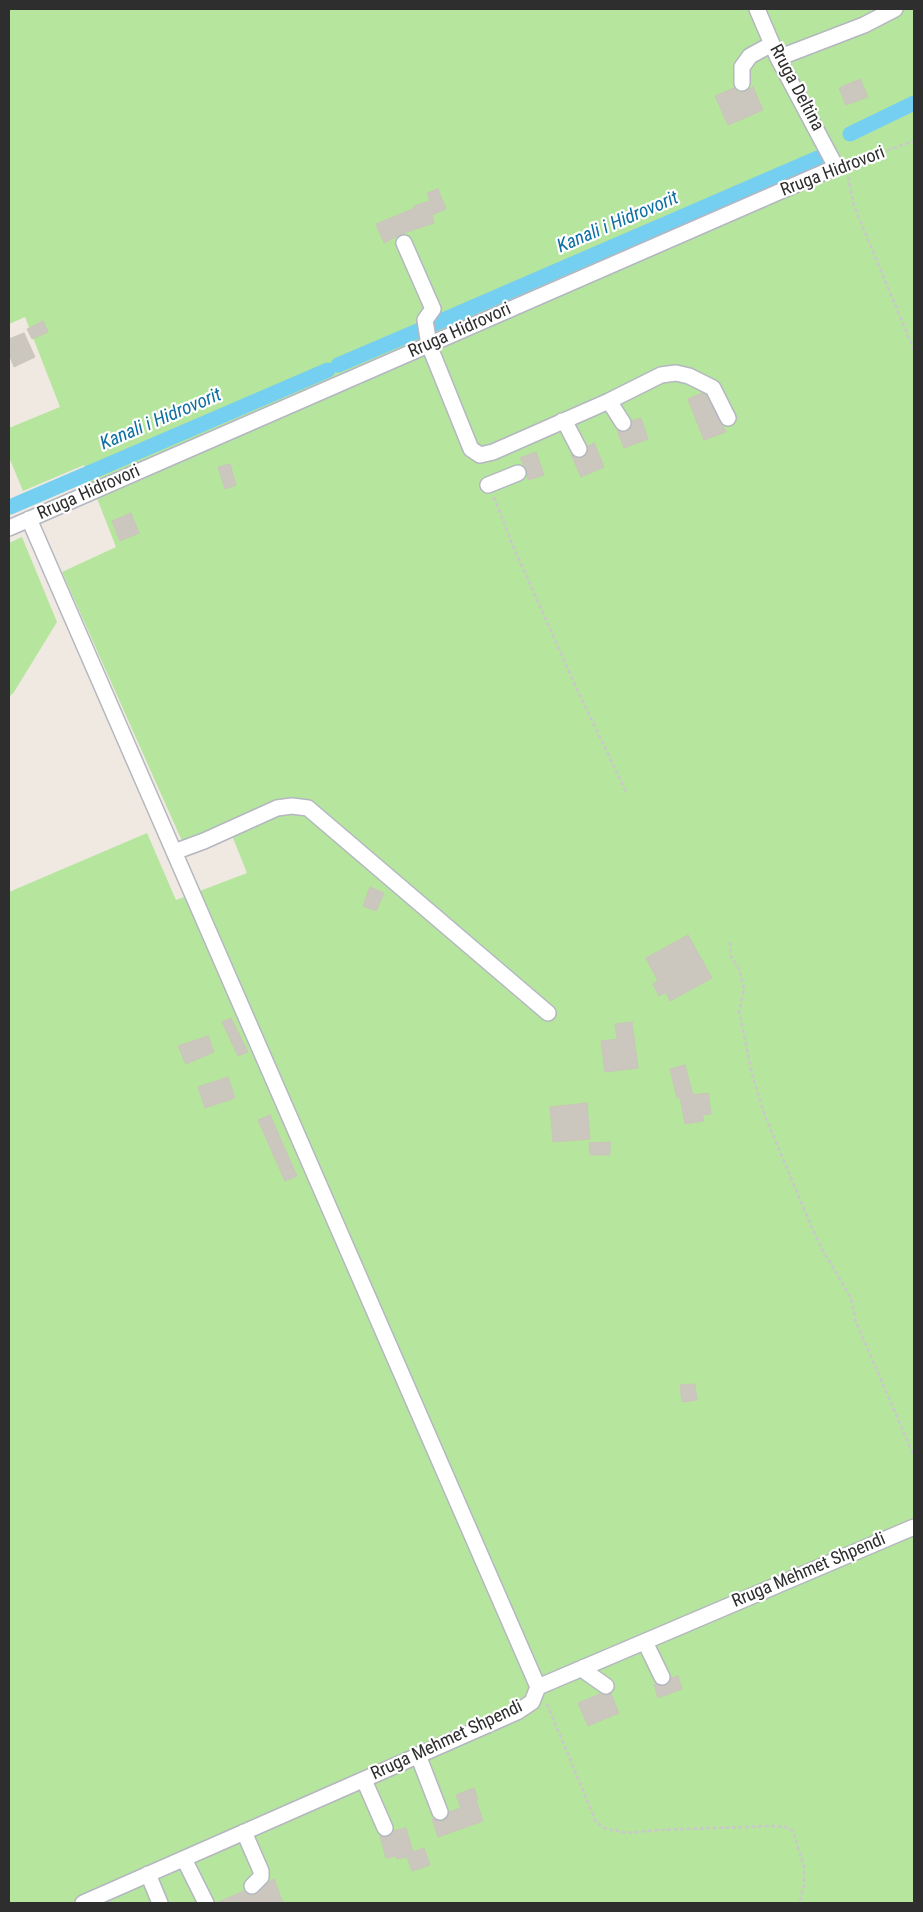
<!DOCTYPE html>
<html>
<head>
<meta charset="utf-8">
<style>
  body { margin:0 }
  #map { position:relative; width:923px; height:1912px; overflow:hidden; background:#efe9e1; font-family:"Roboto Condensed",sans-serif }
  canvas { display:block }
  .frame { position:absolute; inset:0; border:10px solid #2e2e2e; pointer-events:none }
</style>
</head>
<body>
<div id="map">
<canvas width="923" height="1912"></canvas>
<div class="frame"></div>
</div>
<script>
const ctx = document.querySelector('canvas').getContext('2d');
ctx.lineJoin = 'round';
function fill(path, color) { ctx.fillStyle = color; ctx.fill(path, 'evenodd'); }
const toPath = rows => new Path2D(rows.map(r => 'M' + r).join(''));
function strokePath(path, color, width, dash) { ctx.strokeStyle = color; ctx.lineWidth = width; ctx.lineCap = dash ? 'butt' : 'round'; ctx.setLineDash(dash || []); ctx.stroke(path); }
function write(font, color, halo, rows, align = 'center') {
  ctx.font = font + ' "Roboto Condensed",sans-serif'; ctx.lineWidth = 4.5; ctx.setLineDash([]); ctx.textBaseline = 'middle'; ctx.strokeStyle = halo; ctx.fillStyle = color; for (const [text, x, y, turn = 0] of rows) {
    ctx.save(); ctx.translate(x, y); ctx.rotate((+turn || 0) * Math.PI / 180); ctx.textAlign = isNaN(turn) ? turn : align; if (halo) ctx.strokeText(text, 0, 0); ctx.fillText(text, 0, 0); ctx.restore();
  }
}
const green = toPath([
  [9,9,914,9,914,1903,9,1903,9,892,147,833,176,900,247,873,227,823,182,841,62,572,116,547,84,465,23,491,9,457,9,428,60,407,25,317,9,324],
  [22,537,57,622,14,692,9,697,9,543]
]);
const canal = toPath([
  [850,134,914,103],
  [434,324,818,158],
  [338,365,420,330],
  [10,507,328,370]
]);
const building = toPath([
  [860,79,868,97,846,105,839,88,860,79],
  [753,87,763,110,728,125,715,96,734,88,739,93,746,91,753,87],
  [438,189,446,209,432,215,434,223,401,234,384,243,376,224,415,208,414,206,430,201,427,193,438,189],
  [43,321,48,332,32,339,27,329,43,321],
  [24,333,35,357,14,367,9,354,9,339,24,333],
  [702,393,706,395,726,432,704,440,688,399,702,393],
  [641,418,648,439,624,448,617,430,623,432,628,431,631,427,632,421,641,418],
  [594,443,604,467,581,477,571,454,578,458,583,457,587,454,588,446,594,443],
  [536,452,544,475,528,480,527,470,520,458,536,452],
  [230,464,236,485,225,489,218,467,230,464],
  [131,513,139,533,120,541,112,521,131,513],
  [370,887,384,893,376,911,363,906,370,887],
  [688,935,712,978,670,1001,666,992,659,996,653,984,658,981,646,958,688,935],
  [231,1018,248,1052,238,1056,222,1022,231,1018],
  [632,1022,638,1068,605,1072,601,1041,617,1039,615,1024,632,1022],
  [208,1036,214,1052,186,1064,178,1046,208,1036],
  [685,1065,693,1095,708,1093,711,1114,702,1115,704,1121,685,1124,680,1097,677,1098,670,1069,685,1065],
  [228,1077,235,1098,205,1108,198,1087,228,1077],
  [587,1103,590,1139,553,1142,550,1107,587,1103],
  [270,1115,297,1176,285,1181,258,1120,270,1115],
  [610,1142,610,1155,590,1155,589,1143,610,1142],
  [695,1384,697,1400,682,1402,680,1385,695,1384],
  [678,1676,682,1689,658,1698,654,1684,666,1686,671,1678,678,1676],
  [600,1694,606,1695,611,1694,619,1713,588,1726,578,1703,600,1694],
  [474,1788,478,1799,476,1800,483,1821,438,1837,432,1819,439,1821,444,1821,448,1817,449,1812,461,1808,456,1795,474,1788],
  [406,1828,413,1852,424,1848,430,1865,412,1871,407,1857,397,1859,396,1856,386,1858,380,1836,388,1837,393,1831,406,1828],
  [274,1879,283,1903,216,1903,244,1891,249,1895,255,1895,270,1881,274,1879]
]);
const path = toPath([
  [850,163,914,141],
  [848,177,854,206,914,350],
  [494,497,513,546,576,687,627,794],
  [730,942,731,956,739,969,744,989,739,1011,753,1078,765,1116,811,1226,822,1249,851,1298,856,1322,914,1456],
  [547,1704,596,1822,604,1828,627,1833,659,1830,770,1826,785,1827,793,1831,804,1867,804,1886,799,1903]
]);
const minor = toPath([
  [778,58,864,25,895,9],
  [742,83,742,67,750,56,772,44],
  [404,243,433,309,425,320,429,345,471,449,480,455,493,452,609,401,661,375,676,373,689,376,713,388,728,418],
  [609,401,623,423],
  [562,421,567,426,579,449],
  [488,485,518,473],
  [29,519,538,1687],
  [9,528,836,167,778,58,757,9],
  [174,852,204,841,277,808,292,806,308,808,548,1013],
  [645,1642,662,1677],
  [584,1667,586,1672,606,1686],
  [418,1755,440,1812],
  [364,1780,385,1828],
  [244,1832,261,1871,261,1877,252,1886],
  [184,1859,206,1903],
  [148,1874,160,1903],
  [83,1903,517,1712,532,1702,538,1687,914,1527]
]);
const streetNames = [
  ["Rruga Deltina",796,88,62],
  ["Rruga Hidrovori",833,172,-21],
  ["Rruga Hidrovori",460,331,-24],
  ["Rruga Hidrovori",89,493,-24],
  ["Rruga Mehmet Shpendi",809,1571,-23],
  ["Rruga Mehmet Shpendi",447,1741,-25]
];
const waterNames = [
  ["Kanali i Hidrovorit",618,223,-23],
  ["Kanali i Hidrovorit",161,420,-23]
];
fill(green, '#b6e59e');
strokePath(canal, '#75cff0', 15);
fill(building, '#cbc7bf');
strokePath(building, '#cbc5ba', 1);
strokePath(minor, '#b4b7c1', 18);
strokePath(path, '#c9c9c9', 2.5, [4, 2.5]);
strokePath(minor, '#fff', 15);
write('18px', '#2e2e2e', '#fff', streetNames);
write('italic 19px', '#0d6fa3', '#fff', waterNames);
</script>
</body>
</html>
